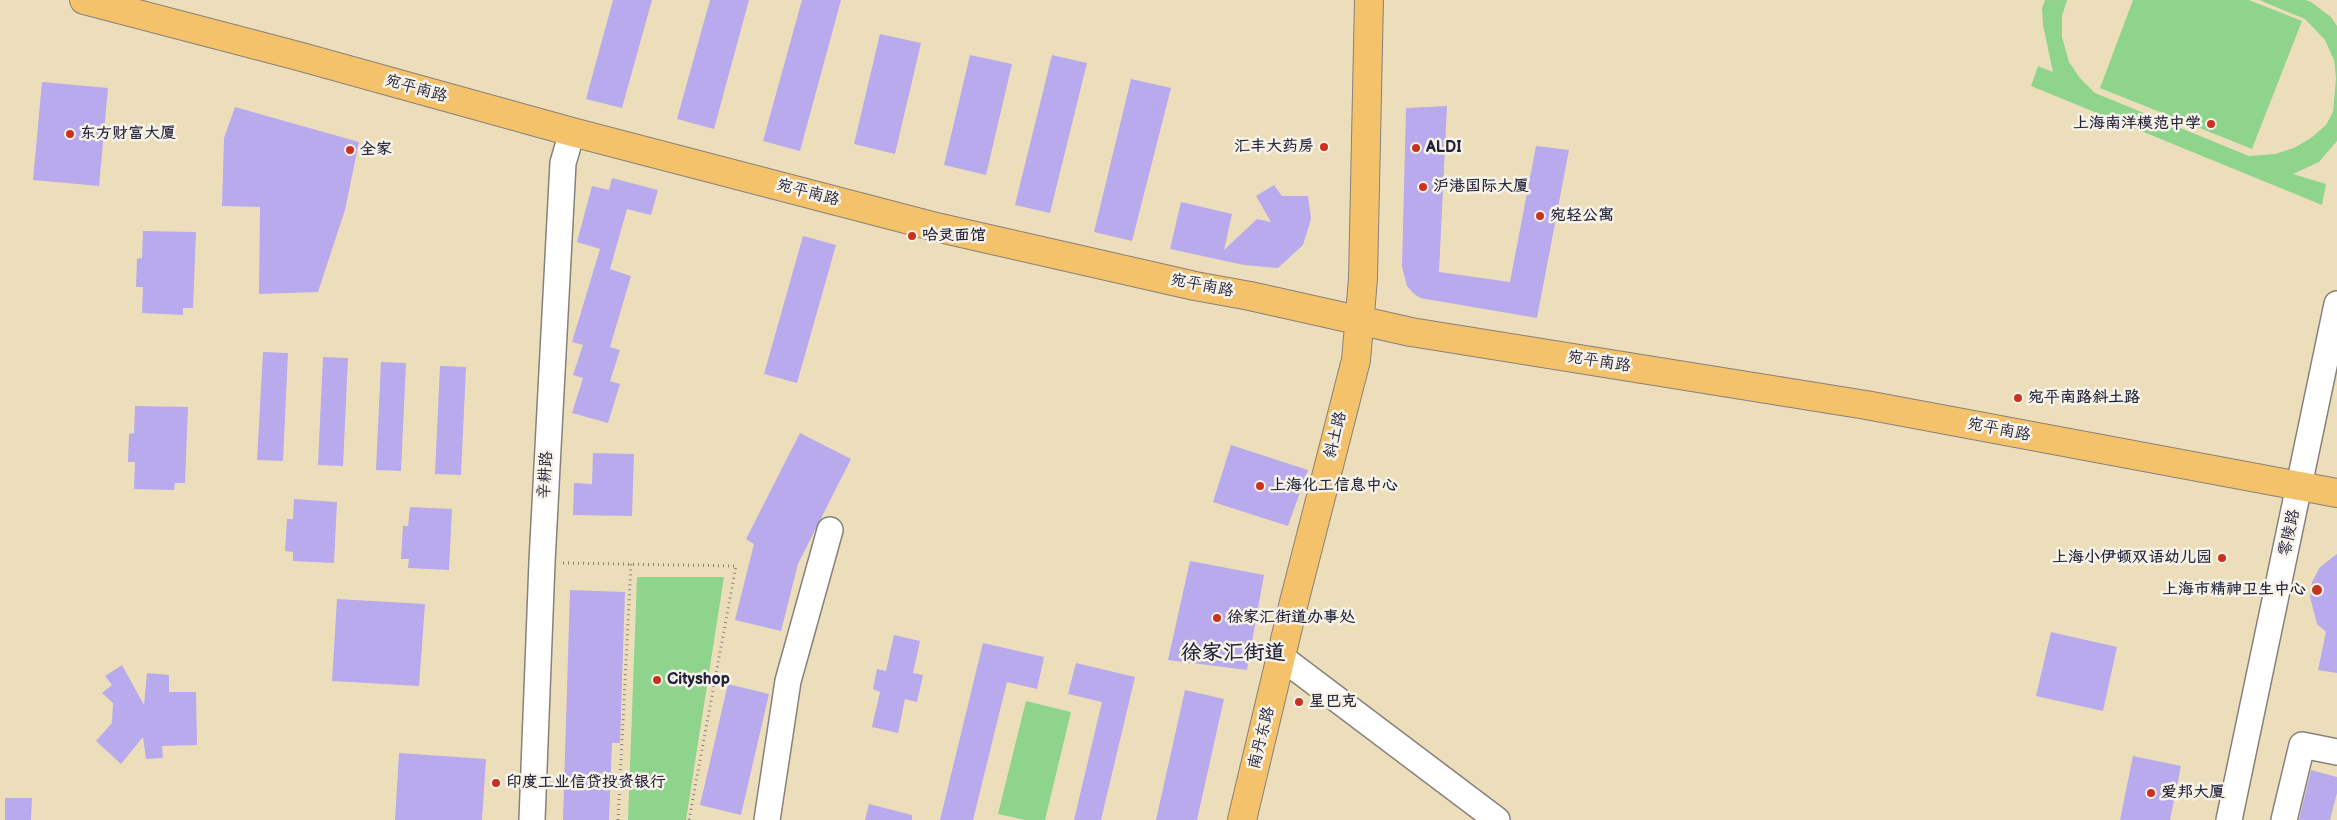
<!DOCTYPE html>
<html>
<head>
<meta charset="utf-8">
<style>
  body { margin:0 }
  canvas { display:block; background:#eddebb }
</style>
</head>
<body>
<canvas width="2337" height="820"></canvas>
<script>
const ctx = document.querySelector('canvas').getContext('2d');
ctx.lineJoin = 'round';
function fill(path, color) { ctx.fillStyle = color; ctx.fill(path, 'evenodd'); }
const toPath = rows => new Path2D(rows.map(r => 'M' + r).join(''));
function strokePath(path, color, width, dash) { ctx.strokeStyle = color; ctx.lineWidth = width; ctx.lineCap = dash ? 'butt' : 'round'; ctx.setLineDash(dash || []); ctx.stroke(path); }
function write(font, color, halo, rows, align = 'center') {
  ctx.font = font + ' "Balsamiq Sans","LXGW WenKai TC",sans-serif'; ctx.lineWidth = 5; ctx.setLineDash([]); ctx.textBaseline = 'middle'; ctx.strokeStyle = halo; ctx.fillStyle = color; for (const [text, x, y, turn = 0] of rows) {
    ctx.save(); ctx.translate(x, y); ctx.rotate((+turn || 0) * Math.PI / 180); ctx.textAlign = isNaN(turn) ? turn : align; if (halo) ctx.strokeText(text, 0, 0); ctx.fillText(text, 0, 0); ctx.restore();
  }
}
const green = toPath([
  [2045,0,2067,0,2062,16,2062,37,2069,62,2080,78,2095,93,2249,156,2275,154,2294,148,2311,138,2326,125,2333,112,2336,78,2334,60,2325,40,2305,19,2259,0,2306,0,2311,2,2331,17,2337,26,2337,141,2319,162,2293,174,2326,184,2322,205,2031,86,2038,66,2053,72,2043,25,2042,8],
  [2133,0,2249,0,2302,21,2252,149,2100,88],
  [637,577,724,577,686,820,628,820],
  [1026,701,1071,712,1045,820,1025,820,998,814]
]);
const building = toPath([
  [613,0,652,0,622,108,586,99],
  [710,0,749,0,714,129,677,119],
  [802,0,841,0,800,151,763,141],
  [880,34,921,43,895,154,854,144],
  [970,55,1012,64,986,175,944,165],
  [1052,55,1087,63,1050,213,1015,205],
  [1131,79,1171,88,1132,241,1094,232],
  [42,82,108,88,99,186,33,180],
  [1447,106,1439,272,1510,282,1536,146,1569,150,1537,318,1420,298,1413,293,1407,286,1402,266,1406,108],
  [235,107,359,142,345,210,318,292,259,294,260,207,222,206,224,138],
  [612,178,658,190,651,215,627,209,610,269,631,276,610,347,620,350,610,381,620,384,608,423,572,413,583,378,573,375,583,345,572,342,600,249,577,242,592,186,609,190],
  [1274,185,1282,196,1308,196,1311,219,1303,245,1278,268,1244,265,1170,249,1181,202,1232,214,1224,250,1257,219,1271,222,1256,196],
  [143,231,196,232,193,308,183,308,183,315,142,313,143,287,136,287,137,259,142,258],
  [803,236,836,245,797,383,764,374],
  [263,352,288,353,283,461,257,460],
  [323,357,348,358,343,466,318,465],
  [381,362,406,363,401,471,376,470],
  [440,366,466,367,461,475,435,474],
  [135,406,188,407,185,483,175,483,174,490,134,489,135,462,128,462,129,434,134,433],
  [800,433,851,459,798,564,781,631,735,620,754,544,746,539],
  [1231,445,1308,470,1288,526,1213,502],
  [593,453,634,454,632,516,573,515,574,483,592,484],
  [294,499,337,502,334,563,293,561,293,552,285,551,287,519,293,519],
  [410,507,452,509,449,570,408,568,409,559,401,559,403,526,408,526],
  [2337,554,2337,673,2318,670,2326,632,2317,624,2310,597,2312,582,2320,567],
  [1190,561,1264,575,1247,670,1168,660],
  [570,590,625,592,620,743,612,743,609,820,563,820],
  [337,599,425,604,419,686,332,681],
  [2051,632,2117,647,2103,711,2036,696],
  [894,635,920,641,913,673,923,675,917,702,905,699,898,733,872,727,880,692,873,689,877,669,886,671],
  [983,643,1044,657,1037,689,1007,682,973,820,940,820],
  [1076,663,1135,677,1101,820,1074,820,1102,702,1068,694],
  [122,665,144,705,147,673,169,675,169,692,196,692,197,745,162,746,163,758,146,759,143,737,121,764,96,741,112,723,113,703,102,693,112,685,105,676],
  [728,684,769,694,741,815,700,805],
  [1185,690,1224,699,1197,820,1156,820],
  [399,753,486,759,482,820,395,820],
  [2133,756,2181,766,2170,820,2120,820],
  [2311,770,2337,777,2337,793,2330,820,2299,820],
  [5,798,32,798,31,820,5,820],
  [869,804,912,815,912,820,865,820]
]);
const path = toPath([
  [563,563,736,566,689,820],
  [618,820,631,563]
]);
const minor = toPath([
  [1281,657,1497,820],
  [532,820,542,562,563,163,572,132],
  [767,820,788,681,830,530],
  [2229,820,2337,304],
  [2284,820,2302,745,2337,752]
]);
const major = toPath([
  [84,0,298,56,572,132,940,228,1195,286,1250,296,1411,332,1866,405,2337,493],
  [1242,820,1294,602,1356,360,1363,279,1369,0]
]);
const markers = [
  [2211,124,5,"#c8321e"],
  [70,134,5,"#c8321e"],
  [1324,147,5,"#c8321e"],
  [1416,148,5,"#c8321e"],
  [350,150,5,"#c8321e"],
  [1423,187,5,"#c8321e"],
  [1540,216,5,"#c8321e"],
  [912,236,5,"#c8321e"],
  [2018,398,5,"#c8321e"],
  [1260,486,5,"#c8321e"],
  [2222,558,5,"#c8321e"],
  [2317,590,6,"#c8321e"],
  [1217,618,5,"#c8321e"],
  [657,680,5,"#c8321e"],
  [1299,702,5,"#c8321e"],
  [496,783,5,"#c8321e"],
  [2151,793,5,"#c8321e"]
];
const streetNames = [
  ["宛平南路",416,89,16],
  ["宛平南路",808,193,15],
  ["宛平南路",1202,286,11],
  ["宛平南路",1599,362,9],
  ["宛平南路",1999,430,11],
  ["斜土路",1336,435,-76],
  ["辛耕路",546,475,-87],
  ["零陵路",2290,533,-78],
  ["南丹东路",1262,738,-76]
];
const poiNames = [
  ["上海南洋模范中学",2201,124,"right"],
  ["东方财富大厦",80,134],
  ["汇丰大药房",1314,147,"right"],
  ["ALDI",1426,148],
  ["全家",360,150],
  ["沪港国际大厦",1433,187],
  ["宛轻公寓",1550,216],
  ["哈灵面馆",922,236],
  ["宛平南路斜土路",2028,398],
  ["上海化工信息中心",1270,486],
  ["上海小伊顿双语幼儿园",2212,558,"right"],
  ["上海市精神卫生中心",2306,590,"right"],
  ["徐家汇街道办事处",1227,618],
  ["Cityshop",667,680],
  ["星巴克",1309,702],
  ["印度工业信贷投资银行",506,783],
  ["爱邦大厦",2161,793]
];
const districtNames = [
  ["徐家汇街道",1233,654]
];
fill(green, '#8fd48d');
fill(building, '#b8aaed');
strokePath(minor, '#88807b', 28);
strokePath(major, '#88807b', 30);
strokePath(path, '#88807b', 3, [1, 4]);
strokePath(minor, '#fff', 25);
strokePath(major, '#f3c26a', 28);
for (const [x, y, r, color] of markers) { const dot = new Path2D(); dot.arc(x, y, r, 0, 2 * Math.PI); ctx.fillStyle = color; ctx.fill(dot); strokePath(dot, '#f7f3e8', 2); }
write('16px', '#22223b', '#f7f3e8', streetNames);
write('bold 16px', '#22223b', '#f7f3e8', poiNames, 'left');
write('bold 21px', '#22223b', '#f7f3e8', districtNames);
</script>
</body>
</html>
